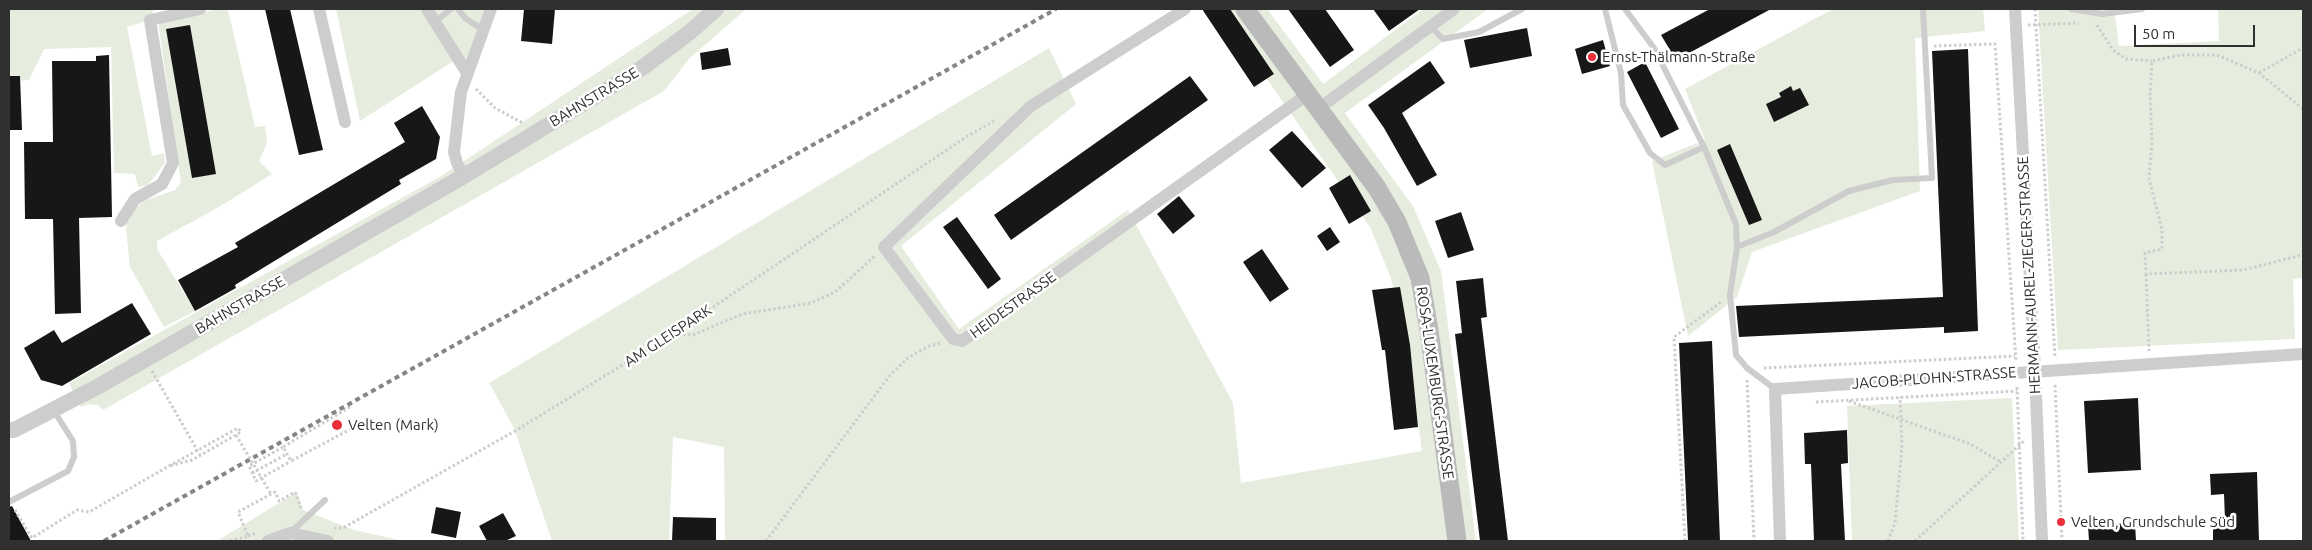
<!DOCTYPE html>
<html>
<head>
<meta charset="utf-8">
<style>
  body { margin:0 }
  #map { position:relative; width:2312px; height:550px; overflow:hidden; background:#fff; font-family:Ubuntu,sans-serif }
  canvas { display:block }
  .frame { position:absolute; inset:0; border:10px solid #303030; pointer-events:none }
  .scale { position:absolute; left:2134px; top:25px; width:121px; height:22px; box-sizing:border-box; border:2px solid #303030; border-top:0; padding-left:6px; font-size:15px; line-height:18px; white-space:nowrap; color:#303030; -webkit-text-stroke:4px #fff; paint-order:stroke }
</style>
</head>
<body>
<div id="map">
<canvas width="2312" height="550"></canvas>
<div class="frame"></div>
<div class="scale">50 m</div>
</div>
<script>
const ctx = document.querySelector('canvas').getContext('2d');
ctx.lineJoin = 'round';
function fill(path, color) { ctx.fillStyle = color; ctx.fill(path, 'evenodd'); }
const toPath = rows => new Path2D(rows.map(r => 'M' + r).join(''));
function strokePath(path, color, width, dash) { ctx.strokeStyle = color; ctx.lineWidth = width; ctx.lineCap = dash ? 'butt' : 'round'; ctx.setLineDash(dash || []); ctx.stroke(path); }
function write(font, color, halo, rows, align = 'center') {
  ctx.font = font + ' Ubuntu,sans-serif'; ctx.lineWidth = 5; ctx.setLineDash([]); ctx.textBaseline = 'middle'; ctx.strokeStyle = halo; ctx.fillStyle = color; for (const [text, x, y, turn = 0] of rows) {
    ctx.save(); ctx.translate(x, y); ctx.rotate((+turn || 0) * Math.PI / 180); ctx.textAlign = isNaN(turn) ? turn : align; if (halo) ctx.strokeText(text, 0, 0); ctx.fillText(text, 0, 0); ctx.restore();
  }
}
const green = toPath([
  [9,9,154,9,150,20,127,27,152,156,164,153,165,163,148,185,138,187,135,174,114,173,111,47,44,49,29,80,9,82],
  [219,9,227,9,229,14,255,127,265,126,267,143,259,161,272,174,219,207,157,241,157,249,195,311,164,327,130,267,126,229,127,222,133,212,143,201,175,190,181,183,158,21],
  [336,9,491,9,467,73,458,58,360,121],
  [693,9,746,9,689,59,664,91,103,410,98,405,89,404,81,407,69,383,443,175],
  [1218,9,1267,9,1323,84,1423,9,1488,9,1345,113,1413,206,1441,271,1476,541,725,541,724,447,673,437,669,541,552,541,514,428,489,383,1049,48,1076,104,901,246,959,329,1128,210,1233,403,1241,483,1422,451,1408,349,1391,278,1370,227],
  [1833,9,1983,9,1985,31,1915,38,1920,191,1752,252,1737,297,1688,336,1652,161,1705,140,1685,89],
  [2038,9,2114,9,2119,46,2219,41,2218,9,2303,9,2303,278,2293,279,2295,339,2058,350],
  [2012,398,2019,541,1852,541,1847,406],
  [297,492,303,510,354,530,403,541,217,541]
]);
const building = toPath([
  [265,9,290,9,323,150,299,155],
  [524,9,555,9,552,44,521,41],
  [1202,9,1230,9,1274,74,1254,87],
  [1288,9,1325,9,1354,50,1330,67],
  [1373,9,1420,9,1389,31],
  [1710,9,1771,9,1676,60,1661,35],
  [190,25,216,174,192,178,166,29],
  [1527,28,1532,56,1470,68,1464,40],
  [1603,40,1610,66,1582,74,1575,49],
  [728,48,731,65,702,70,700,53],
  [1968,49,1978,331,1944,333,1944,327,1739,337,1736,306,1943,297,1932,51],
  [109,55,112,217,79,218,81,313,55,314,53,219,25,219,24,142,53,142,52,61,96,61,96,56],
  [1430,61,1445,83,1402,113,1437,175,1417,186,1384,128,1368,105],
  [1645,62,1679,129,1661,138,1627,72],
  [9,76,20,76,22,130,9,130],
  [1190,76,1208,100,1011,240,994,215],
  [1791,86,1793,91,1800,88,1809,105,1774,122,1766,104,1781,97,1779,93],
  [422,106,440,137,436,159,399,180,401,184,235,285,236,288,195,311,178,280,238,247,235,243,405,142,394,123],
  [1292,131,1326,168,1302,188,1269,150],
  [1730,144,1762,220,1749,225,1717,150],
  [1350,175,1371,211,1349,224,1329,188],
  [1179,196,1195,216,1173,234,1157,214],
  [1461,212,1474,250,1448,258,1435,221],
  [957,217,1001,279,988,289,943,227],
  [1330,227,1340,242,1327,251,1317,236],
  [1262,249,1289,289,1270,302,1243,262],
  [1483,278,1487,317,1481,318,1508,541,1480,541,1455,334,1462,333,1456,281],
  [1400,287,1410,345,1418,427,1394,430,1385,350,1382,350,1372,290],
  [132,303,151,334,62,386,41,380,24,348,54,330,62,343],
  [1712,341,1720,541,1688,541,1679,343],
  [2138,398,2141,470,2088,473,2084,401],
  [1847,430,1848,463,1841,464,1845,541,1814,541,1811,464,1805,464,1804,433],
  [2257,472,2259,541,2213,541,2213,521,2225,520,2224,494,2211,495,2210,474],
  [12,506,31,541,9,541,9,507],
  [436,507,461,512,456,538,431,533],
  [503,513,516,536,505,541,487,541,479,526],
  [673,517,716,518,716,541,672,541],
  [2135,523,2136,541,2089,541,2088,525]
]);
const path = toPath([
  [2035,9,2055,358],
  [2028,25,2079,23],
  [2097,25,2113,50,2126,59,2152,61],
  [1934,46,1995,44,2016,361],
  [2259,73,2303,48],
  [476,89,495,108,523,123],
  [2303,109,2259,73,2217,55,2181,55,2152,61,2150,97,2152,141,2149,178,2162,230,2162,249,2145,253,2146,274,2243,270,2298,256,2303,252],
  [2146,274,2149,351],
  [673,334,693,335,742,314,811,303,835,292,875,256],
  [1764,368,2015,356],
  [152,371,200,455],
  [1747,380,1754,541],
  [2055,385,2062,541],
  [2017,387,2023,541],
  [1849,401,1970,444,2001,462],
  [1816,402,2017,391],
  [350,407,283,447,291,461,360,424],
  [283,447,249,466,256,481,291,461],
  [252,473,287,454],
  [15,510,32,538,77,510,89,512,169,466,238,428,241,432,192,460,169,466],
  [334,528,343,528,515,431,673,334,966,137,994,121],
  [248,536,256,533],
  [230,541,248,536,238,512,275,492,279,501,295,492,301,508],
  [766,541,891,374,909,357,929,346,941,343],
  [1685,541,1674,337,1721,302],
  [1888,541,1895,523,1902,447,1900,397],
  [1915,541,2024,441]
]);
const service = toPath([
  [458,9,465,18,483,30],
  [1605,9,1621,73,1623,105,1650,153,1665,165,1704,147],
  [1625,9,1654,48,1704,147,1736,224,1737,247],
  [2071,9,2102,14,2142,9],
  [436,21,451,9],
  [1430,26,1443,39,1479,32,1522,9],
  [1775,389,1747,368,1736,355,1730,295,1737,247,1774,232,1849,191,1893,180,1932,178,1923,9],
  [9,502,68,471,74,457,73,441,54,411],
  [291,532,325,500]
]);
const minor = toPath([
  [319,9,345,122],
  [427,9,467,73],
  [1185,9,1031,106,884,247,953,339,962,341,1308,94],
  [2015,9,2035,371,2042,541],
  [1318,109,1454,9],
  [464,176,457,163,454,152,461,92,491,9],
  [121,221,135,199,162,184,173,163,150,20,200,9],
  [268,541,290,533,328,541],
  [1780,541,1775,389,2303,354]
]);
const tertiary = toPath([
  [9,430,14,430,99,386,464,176,642,68,690,32,716,9]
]);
const secondary = toPath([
  [1245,9,1377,188,1397,222,1420,278,1429,330,1457,541]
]);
const rail = toPath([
  [104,541,1056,9]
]);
const pathBridge = toPath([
  [236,435,271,494]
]);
const markers = [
  [1592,57,5,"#ea2f3b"],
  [337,425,6,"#ea2f3b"],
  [2061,522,5,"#ea2f3b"]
];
const poiNames = [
  ["Ernst-Thälmann-Straße",1602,57],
  ["Velten (Mark)",348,425],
  ["Velten, Grundschule Süd",2071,522]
];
const streetNames = [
  ["BAHNSTRASSE",594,97,-31],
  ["HERMANN-AUREL-ZIEGER-STRASSE",2029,275,-93],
  ["BAHNSTRASSE",240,305,-30],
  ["HEIDESTRASSE",1013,305,-36],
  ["AM GLEISPARK",668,336,-33],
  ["JACOB-PLOHN-STRASSE",1934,378,-4],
  ["ROSA-LUXEMBURG-STRASSE",1435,383,82]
];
fill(green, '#e6edde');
fill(building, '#171717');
strokePath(path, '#cdcdcd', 3, [2.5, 2.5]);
strokePath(service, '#cdcdcd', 6);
strokePath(minor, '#cdcdcd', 12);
strokePath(tertiary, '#cdcdcd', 16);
strokePath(secondary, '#bababa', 19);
strokePath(rail, '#858585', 4, [5, 4]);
strokePath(pathBridge, '#cdcdcd', 3, [2.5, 2.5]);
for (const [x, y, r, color] of markers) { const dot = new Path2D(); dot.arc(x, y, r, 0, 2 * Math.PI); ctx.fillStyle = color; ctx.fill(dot); strokePath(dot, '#fff', 2); }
write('15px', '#303030', '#fff', poiNames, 'left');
write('15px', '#303030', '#fff', streetNames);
</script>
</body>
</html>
